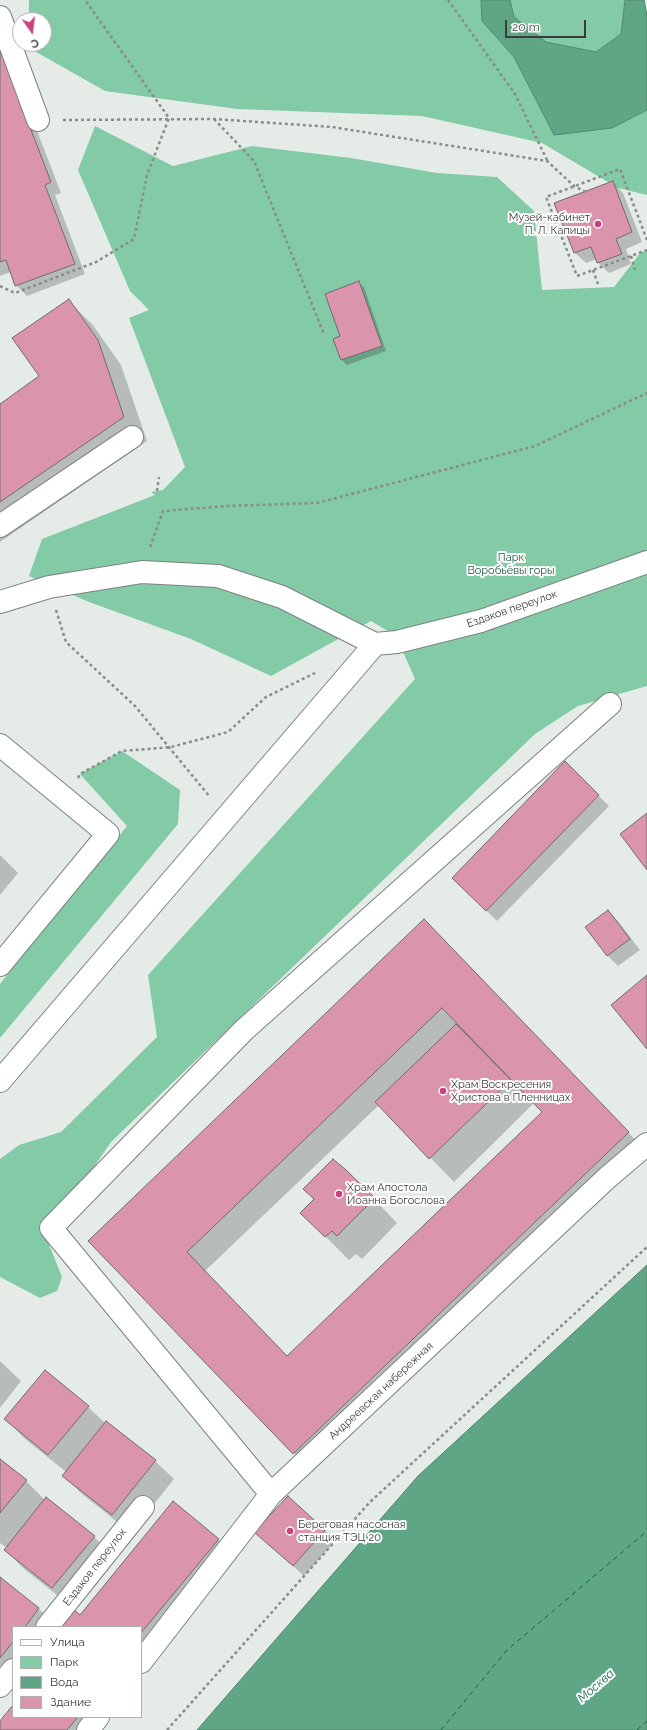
<!DOCTYPE html>
<html>
<head>
<meta charset="utf-8">
<style>
  body { margin:0 }
  #map { position:relative; width:647px; height:1730px; overflow:hidden; background:#e5ece8; font-family:Raleway,sans-serif }
  canvas { display:block }
  .legend { position:absolute; left:12px; top:1626px; width:130px; height:92px; box-sizing:border-box; background:#fff; border:1px solid #b0b1b1; margin:0; padding:5px 7px; list-style:none; font-size:12px; color:#3a3c3b }
  .legend li { display:flex; align-items:center; gap:8px; height:20px }
  .legend b { width:20px; border:1px solid #b0b1b1 }
  .north { position:absolute; left:12px; top:12px; width:40px; height:40px; box-sizing:border-box; background:#fff; border:1px solid #b0b1b1; border-radius:50%; rotate:166deg; font-size:11px; font-weight:700; line-height:16px; text-align:center; color:#3a3c3b }
  .north::after { content:''; display:block; margin:auto; width:14px; height:18px; background:#ca417b; clip-path:polygon(50% 0,100% 100%,50% 72%,0 100%) }
  .scale { position:absolute; left:505px; top:20px; width:81px; height:18px; box-sizing:border-box; border:2px solid #3a3c3b; border-top:0; padding-left:5px; font-size:12px; line-height:14px; white-space:nowrap; color:#3a3c3b; -webkit-text-stroke:3px #fff; paint-order:stroke }
</style>
</head>
<body>
<div id="map">
<canvas width="647" height="1730"></canvas>
<ul class="legend">
<li><b style="height:5px;background:#fff"></b>Улица</li>
<li><b style="height:11px;background:#83caa7"></b>Парк</li>
<li><b style="height:11px;background:#5ea685"></b>Вода</li>
<li><b style="height:11px;background:#da95ac"></b>Здание</li>
</ul>
<div class="north">С</div>
<div class="scale">20 m</div>
</div>
<script>
const ctx = document.querySelector('canvas').getContext('2d');
ctx.lineJoin = 'round';
function fill(path, color) { ctx.fillStyle = color; ctx.fill(path, 'evenodd'); }
const toPath = rows => new Path2D(rows.map(r => 'M' + r).join(''));
function strokePath(path, color, width, dash) { ctx.strokeStyle = color; ctx.lineWidth = width; ctx.lineCap = dash ? 'butt' : 'round'; ctx.setLineDash(dash || []); ctx.stroke(path); }
function write(font, color, halo, rows, align = 'center') {
  ctx.font = font + ' Raleway,sans-serif'; ctx.lineWidth = 4; ctx.setLineDash([]); ctx.textBaseline = 'middle'; ctx.strokeStyle = halo; ctx.fillStyle = color; for (const [text, x, y, turn = 0] of rows) {
    ctx.save(); ctx.translate(x, y); ctx.rotate((+turn || 0) * Math.PI / 180); ctx.textAlign = isNaN(turn) ? turn : align; if (halo) ctx.strokeText(text, 0, 0); ctx.fillText(text, 0, 0); ctx.restore();
  }
}
const green = toPath([
  [29,0,481,0,482,21,514,57,554,135,612,128,647,110,647,195,618,188,542,143,422,116,237,109,105,91,29,48,29,44,44,44,44,20,29,20],
  [510,0,625,0,621,34,596,52,546,42,514,17],
  [95,126,173,166,252,146,351,158,437,173,497,177,534,211,542,290,614,287,641,252,647,251,647,686,578,706,535,734,111,1142,46,1237,62,1277,57,1291,40,1298,0,1277,0,1159,19,1145,61,1132,157,1037,148,975,415,679,396,636,371,621,271,676,191,639,89,602,29,576,42,539,155,495,151,492,163,490,185,467,129,318,149,310,130,291,78,170],
  [122,751,180,790,178,824,0,1038,0,984,127,826,80,774]
]);
const water = toPath([
  [481,0,510,0,514,17,546,42,596,52,621,34,625,0,644,0,647,15,647,110,612,128,554,135,514,57,482,21,481,0],
  [647,1265,647,1730,197,1730,418,1476,647,1265]
]);
const shadow = toPath([
  [0,35,61,193,55,195,85,274,27,296,16,285,11,272,0,276],
  [613,182,623,193,642,242,626,249,631,264,609,273,598,263,597,259,586,263,575,253,556,204],
  [358,282,364,287,386,351,347,365,342,360,335,340,341,337],
  [68,301,92,324,121,365,147,441,0,542,0,405,40,376],
  [565,763,609,806,497,921,453,878],
  [0,855,18,873,0,895],
  [608,911,618,921,640,950,618,966,608,956,586,927],
  [443,940,647,1152,312,1472,90,1241],
  [461,1026,475,1041,473,1042,459,1028],
  [534,1103,543,1112,288,1357,205,1271,379,1105,454,1182],
  [346,1170,397,1223,362,1259,356,1254,349,1260,302,1213],
  [0,1361,21,1381,0,1408],
  [88,1407,105,1423,155,1461,174,1479,131,1533,82,1494,64,1476,66,1472,24,1438,6,1419],
  [0,1460,26,1481,45,1500,94,1537,113,1555,71,1606,24,1569,5,1550,7,1548,0,1543],
  [325,1530,335,1541,304,1576,256,1532],
  [218,1540,237,1558,144,1671,141,1668,141,1627,61,1627],
  [0,1579,39,1609,57,1627,13,1627,13,1676,0,1666],
  [13,1707,13,1717,96,1717,90,1730,0,1730,0,1723]
]);
const ferry = toPath([
  [441,1730,506,1651,647,1531],
  [637,1730,647,1721]
]);
const building = toPath([
  [0,49,51,182,45,185,75,264,15,286,6,260,0,262,0,49],
  [613,181,632,232,616,239,622,254,597,263,591,247,574,253,554,203,613,181],
  [359,281,382,346,341,360,333,339,340,336,325,294,359,281],
  [69,299,98,340,124,417,0,502,0,404,39,376,12,338,69,299],
  [565,761,599,795,486,911,452,878,565,761],
  [647,813,647,870,620,834,647,813],
  [608,910,630,939,607,956,585,927,608,910],
  [424,919,629,1132,293,1454,88,1241,424,919],
  [442,1008,542,1112,287,1356,187,1252,442,1008],
  [647,975,647,1049,611,1005,647,975],
  [456,1024,511,1080,429,1159,375,1102,456,1024],
  [333,1159,346,1170,375,1198,337,1236,332,1231,325,1237,300,1213,314,1199,303,1189,333,1159],
  [45,1370,89,1406,48,1455,4,1419,45,1370],
  [106,1421,156,1460,112,1515,62,1476,106,1421],
  [0,1459,27,1480,0,1513,0,1459],
  [288,1496,325,1530,293,1566,254,1532,288,1496],
  [46,1497,95,1536,52,1588,4,1550,46,1497],
  [173,1501,219,1539,141,1633,141,1627,60,1627,74,1610,80,1615,173,1501],
  [0,1577,39,1608,25,1627,13,1627,13,1642,0,1658,0,1577],
  [13,1705,13,1717,78,1717,67,1730,0,1730,0,1721,13,1705]
]);
const path = toPath([
  [448,0,515,94,547,160],
  [214,119,254,161,324,334],
  [63,120,214,119,332,127,547,161,574,186,586,192],
  [647,240,620,169,546,197,577,276,647,250],
  [631,256,635,270],
  [593,270,598,284],
  [0,286,15,293,96,262,134,239,147,175,169,118,85,0],
  [157,491,159,477],
  [150,547,163,511,227,506,317,503,535,446,647,393],
  [56,610,66,642,135,706,210,797],
  [78,778,80,774,122,751,171,747,228,732,266,697,315,673],
  [167,1730,370,1502,647,1247]
]);
const minor = toPath([
  [0,17,38,120],
  [0,526,132,437],
  [0,602,49,587,142,572,218,576,282,597,375,644],
  [375,644,397,642,481,621,647,562],
  [0,745,108,834,0,965],
  [0,1081,375,644],
  [271,1494,51,1228,244,1030,610,704],
  [47,1627,143,1507],
  [141,1662,271,1494,607,1178,647,1144],
  [0,1686,13,1670],
  [88,1730,98,1717]
]);
const markers = [
  [598,224,4,"#ca417b"],
  [443,1091,4,"#ca417b"],
  [339,1194,4,"#ca417b"],
  [290,1531,4,"#ca417b"]
];
const poiNames = [
  ["Музей-кабинет",590,218,"right"],
  ["П. Л. Капицы",590,231,"right"],
  ["Храм Воскресения",451,1085],
  ["Христова в Пленницах",451,1098],
  ["Храм Апостола",347,1188],
  ["Иоанна Богослова",347,1201],
  ["Береговая насосная",298,1525],
  ["станция ТЭЦ 20",298,1538]
];
const parkNames = [
  ["Парк",511,558],
  ["Воробьёвы горы",511,571]
];
const streetNames = [
  ["Ездаков переулок",512,609,-19],
  ["Андреевская набережная",381,1391,-43],
  ["Ездаков переулок",95,1567,-52]
];
const waterNames = [
  ["Москва",596,1686,-41]
];
fill(green, '#83caa7');
fill(water, '#5ea685');
strokePath(water, '#53866f', 1);
fill(shadow, '#0003');
strokePath(ferry, '#0d6747', 1, [5, 4]);
fill(building, '#da95ac');
strokePath(building, '#716a6c', 1);
strokePath(minor, '#7c827f', 24);
strokePath(path, '#888c8a', 2.5, [3, 3]);
strokePath(minor, '#fff', 22);
for (const [x, y, r, color] of markers) { const dot = new Path2D(); dot.arc(x, y, r, 0, 2 * Math.PI); ctx.fillStyle = color; ctx.fill(dot); strokePath(dot, '#fff', 1.5); }
write('11px', '#3a3c3b', '#fff', poiNames, 'left');
write('11px', '#205840', '#fff', parkNames);
write('11px', '#3a3c3b', '#fff', streetNames);
write('italic 12px', '#0d6747', '#fff', waterNames);
</script>
</body>
</html>
